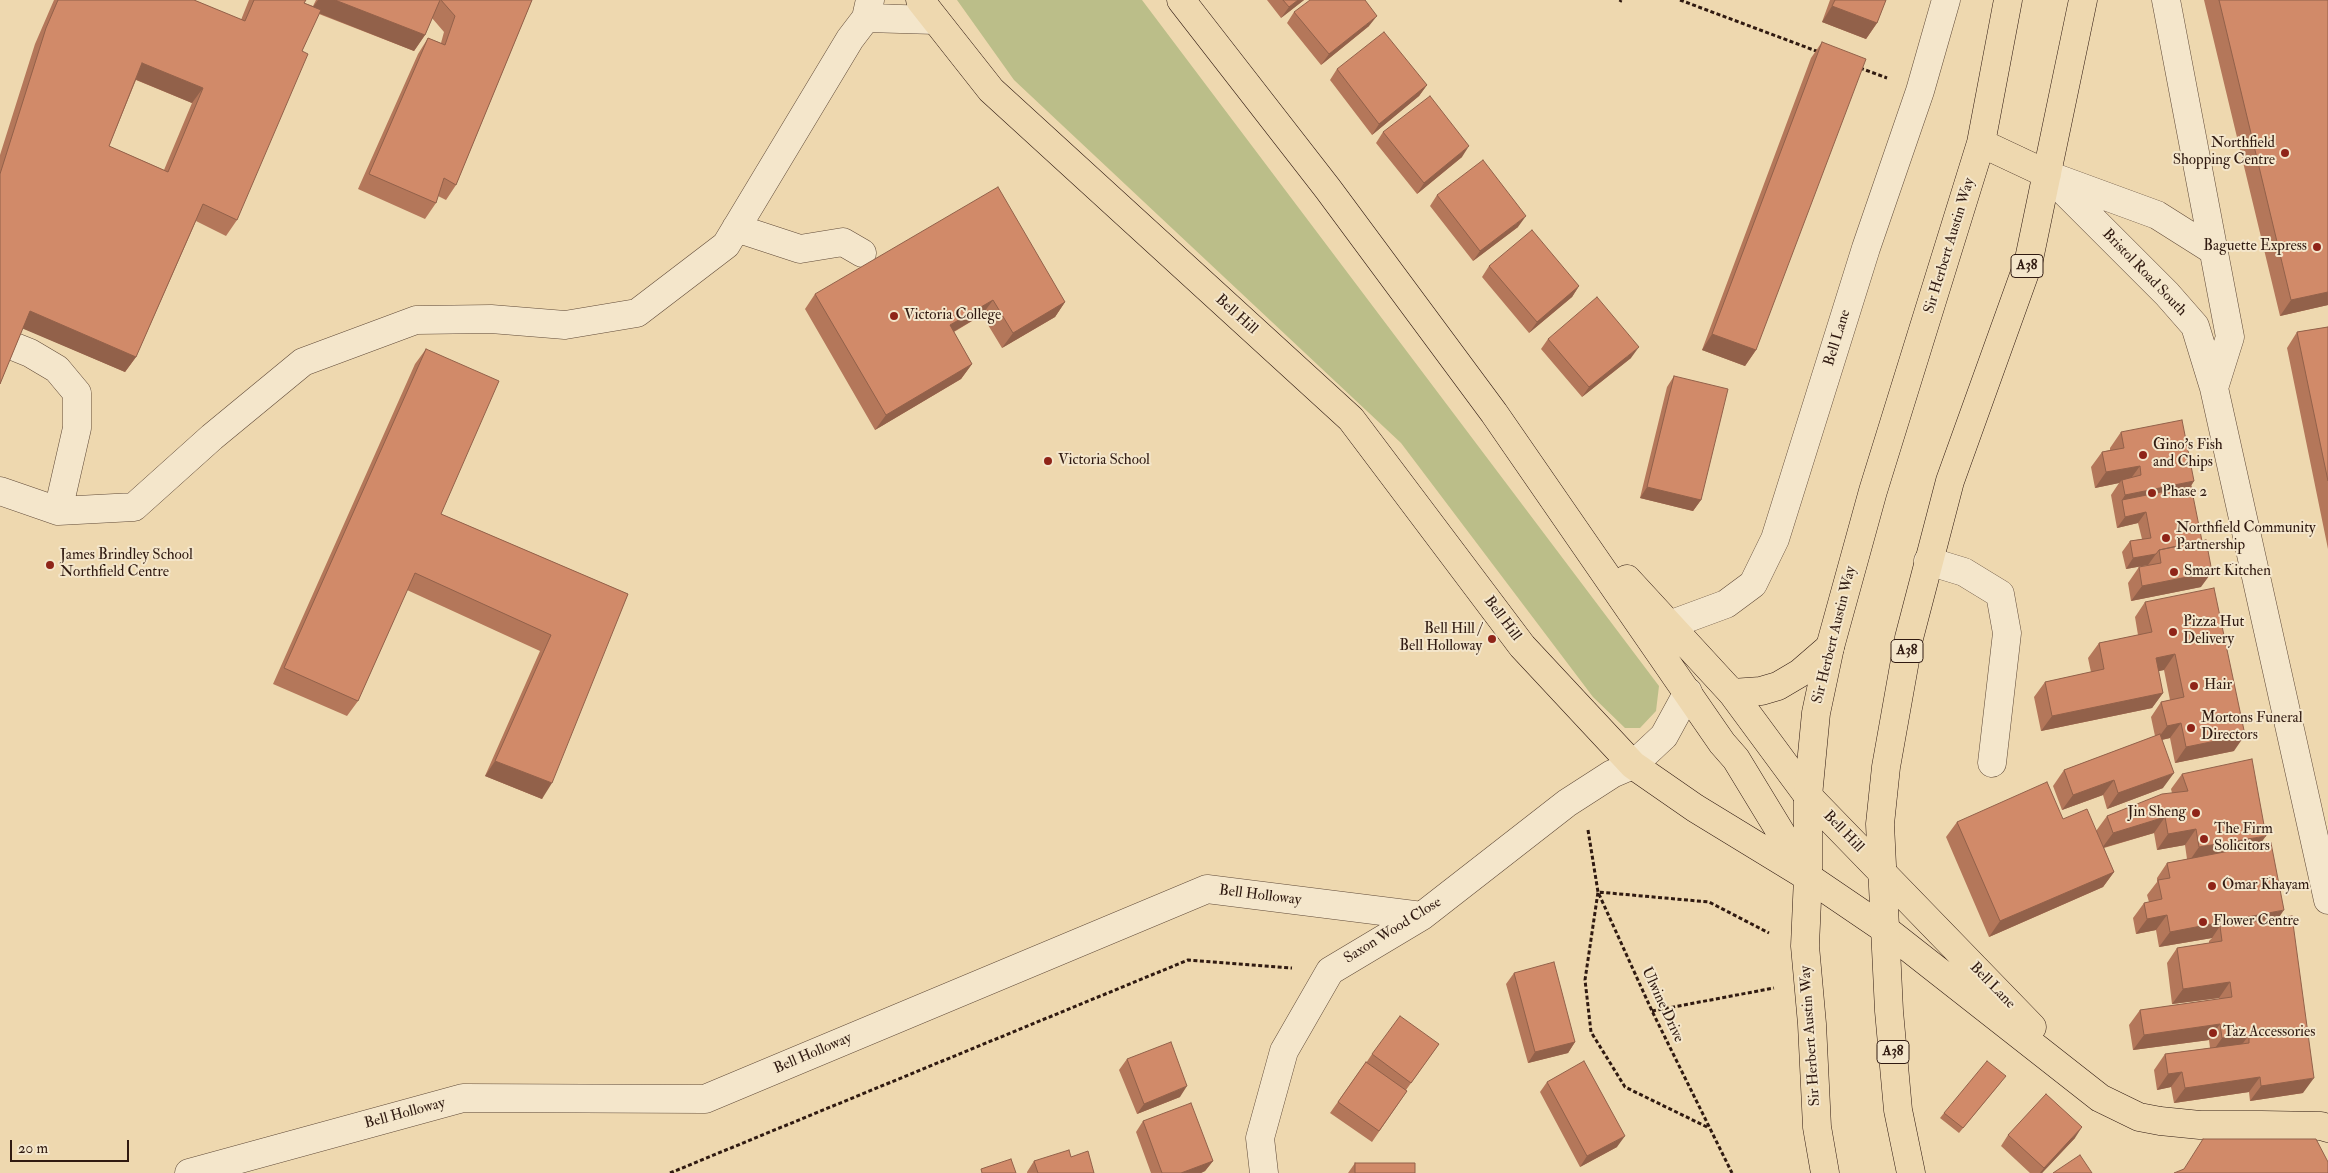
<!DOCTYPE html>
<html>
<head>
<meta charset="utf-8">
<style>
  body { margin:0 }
  #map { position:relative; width:2328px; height:1173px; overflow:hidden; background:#eed8af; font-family:"IM FELL Double Pica",serif }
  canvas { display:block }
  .scale { position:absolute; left:10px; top:1140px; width:119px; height:22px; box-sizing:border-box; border:2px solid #301a11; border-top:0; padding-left:6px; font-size:15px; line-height:18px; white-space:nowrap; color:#301a11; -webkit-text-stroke:4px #f4e6cb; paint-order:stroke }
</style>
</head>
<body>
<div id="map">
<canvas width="2328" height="1173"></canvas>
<div class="scale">20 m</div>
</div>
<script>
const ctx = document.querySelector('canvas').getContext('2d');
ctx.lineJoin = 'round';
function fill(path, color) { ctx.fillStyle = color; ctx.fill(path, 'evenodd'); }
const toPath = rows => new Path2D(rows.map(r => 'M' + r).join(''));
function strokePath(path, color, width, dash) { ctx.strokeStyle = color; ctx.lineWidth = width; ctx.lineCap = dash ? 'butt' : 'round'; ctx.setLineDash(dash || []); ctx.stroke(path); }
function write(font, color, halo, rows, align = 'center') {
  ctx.font = font + ' "IM FELL Double Pica",serif'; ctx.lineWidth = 4; ctx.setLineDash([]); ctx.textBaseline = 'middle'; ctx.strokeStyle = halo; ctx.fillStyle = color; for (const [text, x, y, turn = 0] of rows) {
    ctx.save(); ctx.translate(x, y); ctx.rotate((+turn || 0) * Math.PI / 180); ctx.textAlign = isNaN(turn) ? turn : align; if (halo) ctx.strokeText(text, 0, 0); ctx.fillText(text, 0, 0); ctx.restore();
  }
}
const green = toPath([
  [957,0,1142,0,1659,686,1656,711,1640,728,1625,728,1593,697,1401,443,1014,80]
]);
const path = toPath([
  [1680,0,1819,52],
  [1620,2,1621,0],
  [1860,68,1887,78],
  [1588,830,1598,892,1652,1011,1732,1173],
  [1652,1011,1774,988],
  [1707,1127,1625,1087,1591,1032,1585,980,1598,892,1709,902,1769,933],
  [670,1173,1188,960,1292,968]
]);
const minor = toPath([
  [2166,0,2230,337,2214,388],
  [866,18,935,20],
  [2047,174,2167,294,2195,326,2214,388,2328,900],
  [2056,178,2157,215,2214,251],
  [736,228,800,249,843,242,862,253],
  [0,341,30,353,57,369,77,393,77,428,58,511],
  [0,491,58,511,134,507,212,437,303,362,416,320,491,319,565,325,637,313,726,245,850,39,866,18,870,0],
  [1928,561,1964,572,2000,594,2007,633,1992,763],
  [1669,625,1726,604,1753,584,1775,539,1866,248,1920,91,1946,0],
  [189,1173,463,1098,705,1099,1207,889,1422,916],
  [1264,1173,1260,1138,1284,1051,1330,971,1422,916,1567,803,1612,774,1633,765,1664,736,1688,692]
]);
const major = toPath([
  [920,0,991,90,1351,419,1522,646,1633,765,1695,808,1808,877,1886,930,2100,1098,2139,1117,2160,1121,2200,1125,2262,1125,2321,1126,2328,1128],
  [1181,0,1328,189,1494,413,1722,743,1736,759,1806,874],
  [1627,579,1732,693,1808,796,2032,1027],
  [1732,693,1761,691,1778,686,1800,673,1830,647]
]);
const highway = toPath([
  [1981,143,2047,174],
  [1825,1173,1817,1127,1812,1024,1805,946,1808,877,1808,796,1816,713,1830,647,1873,491,1981,143,2008,0],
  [1911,1173,1898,1110,1889,1011,1880,824,1886,767,1909,638,1950,481,2028,264,2083,0]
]);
const wall = toPath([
  [54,0,194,0,241,20,249,0,306,0,304,3,313,6,316,0,532,0,456,185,446,200,438,196,436,203,425,219,358,189,418,54,428,38,441,43,444,32,432,18,425,35,414,51,319,14,302,51,237,220,226,236,196,221,136,357,125,372,23,328,0,384,0,155,35,44],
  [136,80,192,103,164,170,109,146],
  [1267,0,1304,0,1281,18],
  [1830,0,1886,0,1877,23,1866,39,1822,22],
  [2204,0,2328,0,2328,305,2280,316],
  [1294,12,1369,26,1321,65,1287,23],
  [1822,42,1756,350,1745,366,1702,350,1811,58],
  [1337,69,1427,85,1419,96,1372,135,1330,80],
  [1383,132,1462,157,1417,194,1376,143],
  [1437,195,1518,227,1473,261,1430,206],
  [1489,266,1579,286,1572,297,1529,333,1482,277],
  [815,294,1065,302,1055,317,1002,348,982,315,954,332,972,364,961,379,875,430,805,309],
  [2328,327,2328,549,2287,348,2297,332],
  [1548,339,1631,358,1582,397,1541,349],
  [426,349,441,514,628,594,542,799,485,776,540,651,407,590,358,701,347,716,273,684,415,364],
  [1674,376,1701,500,1693,511,1640,498,1667,387],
  [2121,432,2194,481,2191,486,2201,587,2131,601,2128,583,2139,567,2148,566,2148,565,2126,569,2122,552,2130,541,2142,539,2138,523,2117,528,2111,495,2119,483,2095,488,2091,467,2102,452,2110,450,2110,448],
  [2145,602,2234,751,2175,763,2170,738,2162,740,2163,788,2107,809,2103,795,2062,810,2053,786,2064,770,2155,736,2151,717,2161,702,2170,700,2164,670,2158,671,2163,693,2152,708,2041,731,2034,697,2045,682,2091,672,2088,658,2099,643,2138,635,2135,617],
  [2182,774,2259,846,2279,918,2303,1093,2250,1101,2249,1092,2174,1103,2171,1087,2157,1090,2154,1070,2165,1054,2210,1048,2209,1040,2133,1050,2129,1025,2140,1010,2219,999,2219,998,2172,1004,2167,963,2177,948,2209,943,2209,941,2212,938,2159,947,2156,930,2136,934,2133,918,2144,903,2149,902,2147,895,2157,882,2157,878,2167,863,2187,859,2185,845,2157,850,2154,833,2104,848,2114,872,2103,887,1989,937,1946,837,1957,822,2063,819,2096,831,2107,816,2172,793,2171,789],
  [1514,973,1575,1042,1568,1053,1528,1063,1506,984],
  [1439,1044,1406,1090,1407,1091,1372,1142,1330,1113,1366,1062,1366,1063,1372,1054],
  [1127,1059,1180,1097,1137,1114,1119,1070],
  [2002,1081,1959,1133,1940,1118,1944,1113],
  [1547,1082,1617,1147,1580,1167,1540,1092],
  [1143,1121,1213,1161,1205,1171,1201,1173,1151,1173,1136,1132],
  [2008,1135,2075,1138,2042,1173,2030,1173,2001,1146],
  [1071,1157,1094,1173,1027,1173,1027,1172,1034,1161],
  [1355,1163,1415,1173,1348,1173]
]);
const shadedWall = toPath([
  [318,0,335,0,425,35,414,51,311,10],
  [1298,0,1304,0,1281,18,1289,7],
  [1832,6,1877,23,1866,39,1822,22],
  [1377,16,1369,26,1321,65,1329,54],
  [142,63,203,88,192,103,132,78],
  [1427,85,1419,96,1372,135,1379,124],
  [1469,146,1462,157,1417,194,1424,183],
  [1526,216,1518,227,1473,261,1480,251],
  [1579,286,1572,297,1529,333,1537,322],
  [2328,292,2328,305,2280,316,2291,300],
  [993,300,982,315,939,340,950,325],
  [1065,302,1055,317,1002,348,1013,333],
  [30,311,136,357,125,372,19,327],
  [1712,334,1756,350,1745,366,1702,350],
  [1639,347,1631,358,1582,397,1589,387],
  [972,364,961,379,875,430,886,415],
  [2140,466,2129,481,2122,480,2119,483,2095,488,2106,472],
  [2194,481,2183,497,2122,500,2125,495],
  [1647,487,1701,500,1693,511,1640,498],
  [2146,512,2138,523,2117,528,2125,517],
  [2156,554,2148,565,2126,569,2133,558],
  [2212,572,2201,587,2131,601,2142,586],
  [2175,654,2164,670,2145,674,2156,658],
  [2163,693,2152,708,2041,731,2052,716],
  [2181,723,2170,738,2156,741,2167,726],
  [2245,735,2234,751,2175,763,2186,747],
  [495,761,552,783,542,799,485,776],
  [2174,773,2163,788,2107,809,2118,793],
  [2114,780,2103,795,2062,810,2073,795],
  [2165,817,2154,833,2102,848,2113,833],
  [2196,829,2185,845,2157,850,2168,834],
  [2266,836,2255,851,2188,863,2199,847],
  [2114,872,2103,887,1989,937,2000,921],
  [2284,910,2273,926,2220,926,2212,938,2159,947,2170,932],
  [2167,915,2156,930,2136,934,2147,919],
  [2230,982,2219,998,2172,1004,2183,989],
  [2220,1024,2209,1040,2133,1050,2144,1035],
  [2249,1035,2238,1050,2211,1054,2222,1038],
  [1575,1042,1568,1053,1528,1063,1535,1052],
  [2182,1072,2171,1087,2157,1090,2168,1074],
  [2260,1077,2249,1092,2174,1103,2185,1088],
  [2314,1078,2303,1093,2250,1101,2261,1086],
  [1187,1086,1180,1097,1137,1114,1144,1104],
  [2082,1127,2075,1138,2042,1173,2040,1173,2044,1168],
  [1625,1136,1617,1147,1580,1167,1587,1156],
  [1213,1161,1205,1171,1201,1173,1181,1173]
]);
const building = toPath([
  [58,0,194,0,245,21,254,0,306,0,304,3,321,10,302,51,308,54,237,220,203,204,136,357,30,311,0,384,0,174,46,28,58,0],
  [142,63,203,88,168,172,109,146,142,63],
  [335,0,440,0,425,35,335,0],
  [441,0,532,0,456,185,444,178,436,203,369,174,428,38,445,45,455,16,441,0],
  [1283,0,1298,0,1289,7,1283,0],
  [1310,0,1365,0,1377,16,1329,54,1294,12,1310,0],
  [1835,0,1886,0,1877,23,1832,6,1835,0],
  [2219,0,2328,0,2328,292,2291,300,2219,0],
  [1384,32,1427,85,1379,124,1337,69,1384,32],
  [1822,42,1866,59,1756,350,1712,334,1822,42],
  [1430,96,1469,146,1424,183,1383,132,1430,96],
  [1483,160,1526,216,1480,251,1437,195,1483,160],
  [998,187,1065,302,1013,333,993,300,950,325,972,364,886,415,815,294,998,187],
  [1532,230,1579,286,1537,322,1489,266,1532,230],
  [1597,297,1639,347,1589,387,1548,339,1597,297],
  [2328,327,2328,481,2297,332,2328,327],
  [426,349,499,381,441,514,628,594,552,783,495,761,551,635,415,573,358,701,284,668,426,349],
  [1674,376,1728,389,1701,500,1647,487,1674,376],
  [2182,420,2194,481,2125,495,2122,480,2141,475,2140,466,2106,472,2102,452,2124,448,2121,432,2182,420],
  [2191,486,2202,541,2159,550,2156,554,2133,558,2130,541,2151,538,2146,512,2125,517,2122,500,2191,486],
  [2206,540,2212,572,2142,586,2139,567,2161,563,2159,550,2206,540],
  [2214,588,2245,735,2186,747,2181,723,2167,726,2161,702,2184,697,2175,654,2156,658,2163,693,2052,716,2045,682,2104,669,2099,643,2152,632,2145,602,2214,588],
  [2160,734,2174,773,2118,793,2114,780,2073,795,2064,770,2160,734],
  [2252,759,2266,836,2199,847,2196,829,2168,834,2165,817,2113,833,2107,816,2162,794,2188,791,2182,774,2252,759],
  [2047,782,2063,819,2087,809,2114,872,2000,921,1957,822,2047,782],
  [2271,843,2284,910,2170,932,2167,915,2147,919,2144,903,2162,899,2158,880,2170,878,2167,863,2271,843],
  [2292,916,2314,1078,2261,1086,2260,1077,2185,1088,2182,1072,2168,1074,2165,1054,2249,1043,2249,1035,2222,1038,2220,1024,2144,1035,2140,1010,2232,997,2230,982,2183,989,2177,948,2222,941,2220,926,2292,916],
  [1554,962,1575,1042,1535,1052,1514,973,1554,962],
  [1400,1016,1439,1044,1411,1083,1372,1054,1400,1016],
  [1171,1042,1187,1086,1144,1104,1127,1059,1171,1042],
  [1584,1061,1625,1136,1587,1156,1547,1082,1584,1061],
  [1987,1061,2006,1076,1963,1128,1944,1113,1987,1061],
  [1366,1062,1407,1091,1379,1131,1338,1102,1366,1062],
  [2046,1094,2082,1127,2044,1168,2008,1135,2046,1094],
  [1191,1103,1213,1161,1181,1173,1162,1173,1143,1121,1191,1103],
  [2203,1139,2316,1139,2328,1162,2328,1173,2174,1173,2184,1169,2203,1139],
  [1069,1150,1071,1157,1088,1151,1094,1173,1038,1173,1034,1161,1069,1150],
  [2080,1155,2092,1173,2053,1173,2080,1155],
  [1011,1159,1016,1173,982,1173,981,1169,1011,1159],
  [1355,1163,1415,1163,1415,1173,1355,1173,1355,1163]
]);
const markers = [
  [2285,153,5,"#8f2418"],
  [2317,247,5,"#8f2418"],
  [894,316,5,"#8f2418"],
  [2143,455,5,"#8f2418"],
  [1048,461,5,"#8f2418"],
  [2152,493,5,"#8f2418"],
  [2166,538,5,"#8f2418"],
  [50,565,5,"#8f2418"],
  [2174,572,5,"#8f2418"],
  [2173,632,5,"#8f2418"],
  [1492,639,5,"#8f2418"],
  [2194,686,5,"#8f2418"],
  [2191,728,5,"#8f2418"],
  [2196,813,5,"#8f2418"],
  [2204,839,5,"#8f2418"],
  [2212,886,5,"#8f2418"],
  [2203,922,5,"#8f2418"],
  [2213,1033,5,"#8f2418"]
];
const shields = [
  [2027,266,32],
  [1907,651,32],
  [1893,1052,32]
];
const shieldNames = [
  ["A38",2027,266],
  ["A38",1907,651],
  ["A38",1893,1052]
];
const poiNames = [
  ["Northfield",2275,144,"right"],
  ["Shopping Centre",2275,161,"right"],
  ["Baguette Express",2307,247,"right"],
  ["Victoria College",904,316],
  ["Gino's Fish",2153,446],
  ["and Chips",2153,463],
  ["Victoria School",1058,461],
  ["Phase 2",2162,493],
  ["Northfield Community",2176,529],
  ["Partnership",2176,546],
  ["James Brindley School",60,556],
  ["Northfield Centre",60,573],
  ["Smart Kitchen",2184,572],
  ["Pizza Hut",2183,623],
  ["Delivery",2183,640],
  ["Bell Hill /",1482,630,"right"],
  ["Bell Holloway",1482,647,"right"],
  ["Hair",2204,686],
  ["Mortons Funeral",2201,719],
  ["Directors",2201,736],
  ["Jin Sheng",2186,813,"right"],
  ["The Firm",2214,830],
  ["Solicitors",2214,847],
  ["Omar Khayam",2222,886],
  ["Flower Centre",2213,922],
  ["Taz Accessories",2223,1033]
];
const streetNames = [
  ["Sir Herbert Austin Way",1950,246,-73],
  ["Bristol Road South",2144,273,46],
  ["Bell Hill",1236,315,42],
  ["Bell Lane",1838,338,-73],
  ["Bell Hill",1502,619,53],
  ["Sir Herbert Austin Way",1835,635,-76],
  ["Bell Hill",1843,832,46],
  ["Bell Holloway",1260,896,7],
  ["Saxon Wood Close",1393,931,-32],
  ["Bell Lane",1992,986,46],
  ["Ulwine Drive",1662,1005,65],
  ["Sir Herbert Austin Way",1811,1036,-94],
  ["Bell Holloway",813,1054,-23],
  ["Bell Holloway",405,1114,-15]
];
fill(green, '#bbbe89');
strokePath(minor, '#604a38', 29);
strokePath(major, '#301a11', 29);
strokePath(highway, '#301a11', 29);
strokePath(path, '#301a11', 3, [4, 2.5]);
strokePath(minor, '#f4e6cb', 28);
strokePath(major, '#eed8af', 28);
strokePath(highway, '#eed8af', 28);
fill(wall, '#b4775a');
fill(shadedWall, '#92614a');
fill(building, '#d18a69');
strokePath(building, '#92614a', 1);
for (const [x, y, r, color] of markers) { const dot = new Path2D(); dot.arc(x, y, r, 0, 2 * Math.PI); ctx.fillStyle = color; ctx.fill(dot); strokePath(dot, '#f4e6cb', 2); }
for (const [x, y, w] of shields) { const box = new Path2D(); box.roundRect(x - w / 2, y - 11.5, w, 23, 4); ctx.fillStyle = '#f4e6cb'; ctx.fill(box); strokePath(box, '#301a11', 1); }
write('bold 14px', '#301a11', null, shieldNames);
write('15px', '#301a11', '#f4e6cb', poiNames, 'left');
write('15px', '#301a11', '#f4e6cb', streetNames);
</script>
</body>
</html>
